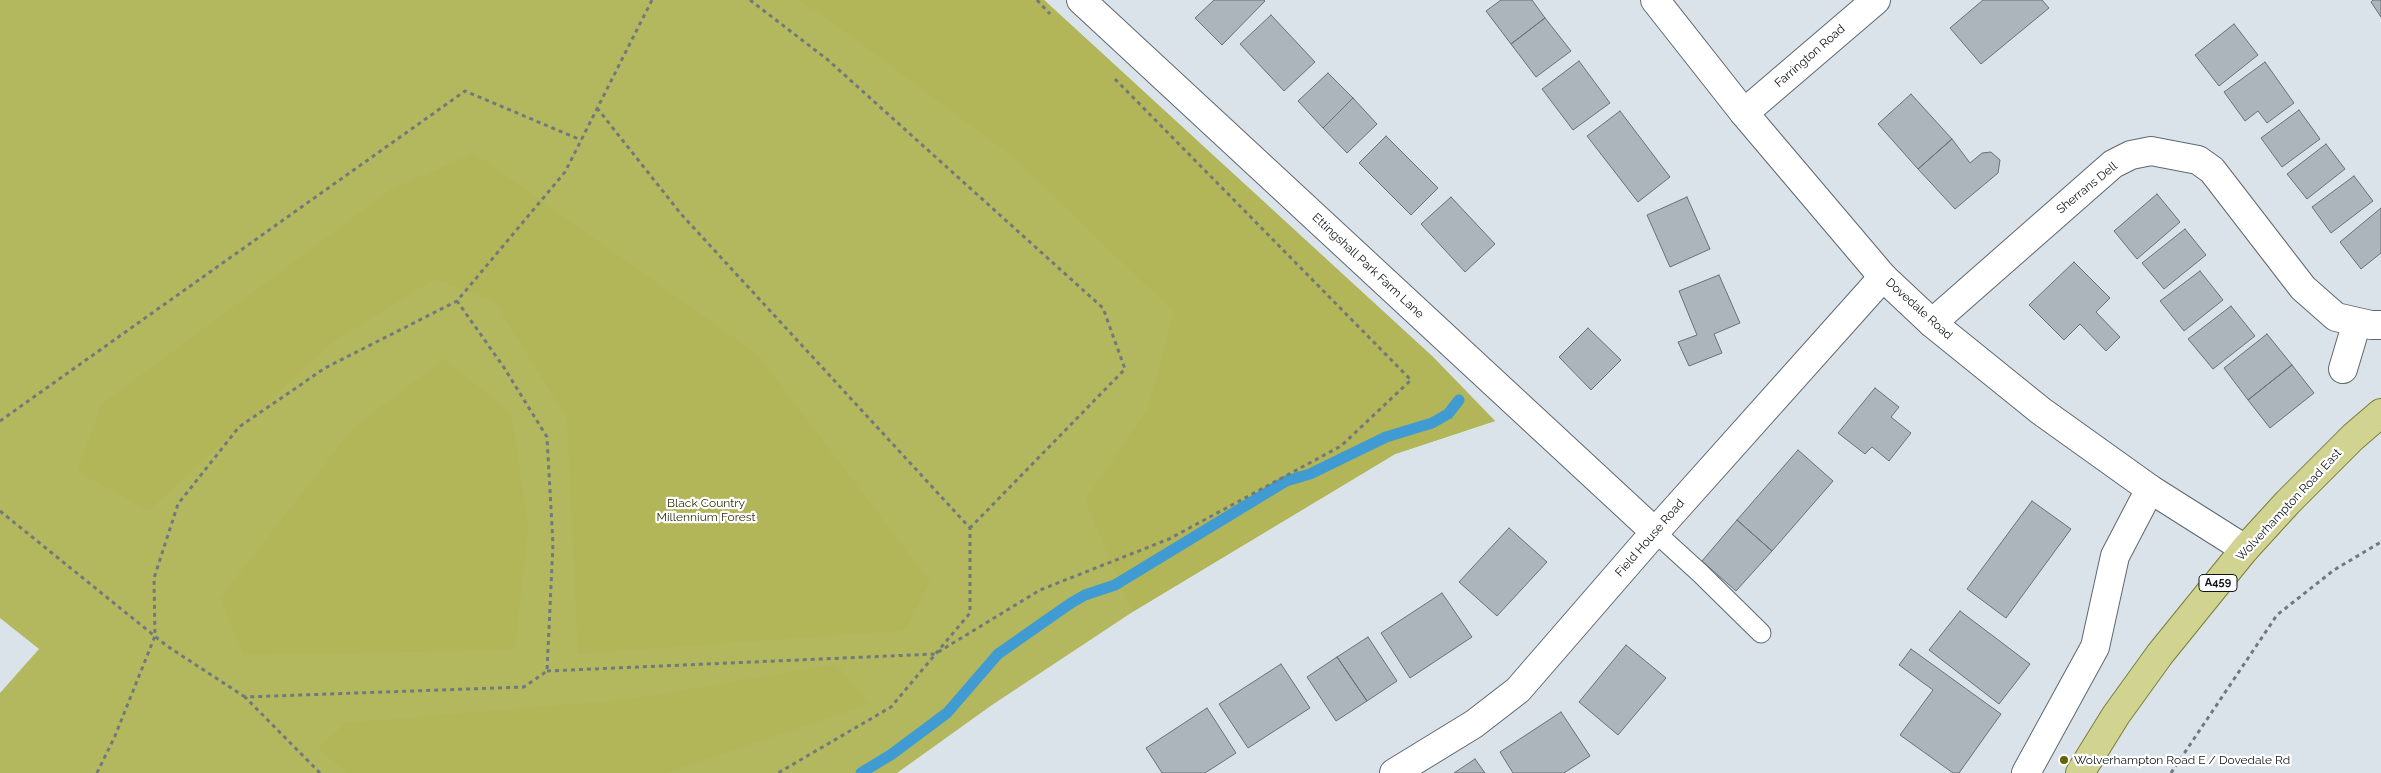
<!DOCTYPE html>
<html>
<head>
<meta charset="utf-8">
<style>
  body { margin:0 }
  canvas { display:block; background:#dae3ea }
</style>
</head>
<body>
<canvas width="2381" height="773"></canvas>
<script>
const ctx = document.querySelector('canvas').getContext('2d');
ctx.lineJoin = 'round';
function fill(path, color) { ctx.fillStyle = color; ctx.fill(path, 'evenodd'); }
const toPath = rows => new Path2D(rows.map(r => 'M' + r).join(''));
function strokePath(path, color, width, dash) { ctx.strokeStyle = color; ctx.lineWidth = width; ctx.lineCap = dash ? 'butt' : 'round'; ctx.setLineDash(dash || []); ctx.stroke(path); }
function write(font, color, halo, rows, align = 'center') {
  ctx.font = font + ' Raleway,sans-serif'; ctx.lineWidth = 4.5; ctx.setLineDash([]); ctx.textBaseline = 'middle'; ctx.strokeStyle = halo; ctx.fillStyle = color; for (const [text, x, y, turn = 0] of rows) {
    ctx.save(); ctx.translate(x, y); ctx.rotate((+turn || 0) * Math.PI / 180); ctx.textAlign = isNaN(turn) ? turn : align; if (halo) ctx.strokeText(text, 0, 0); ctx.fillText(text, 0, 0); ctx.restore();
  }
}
const green = toPath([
  [0,0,1044,0,1433,357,1495,421,1395,454,1134,611,992,705,897,773,0,773,0,693,39,649,0,618]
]);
const forest = toPath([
  [796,0,1044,0,1433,357,1495,421,1395,454,1134,611,1125,597,1085,499,1147,411,1174,312,1012,156,818,12],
  [474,153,758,355,930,582,906,630,578,654,567,419,495,302,435,279,334,341,148,511,77,471,102,404,392,189],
  [445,359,511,413,528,526,515,650,244,655,220,598,354,427],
  [836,664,870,704,665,773,347,773,318,748,346,723,632,699]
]);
const stream = toPath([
  [861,773,892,754,947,713,998,654,1071,603,1085,595,1115,585,1286,481,1310,474,1386,437,1432,423,1448,414,1459,400]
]);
const building = toPath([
  [1214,0,1264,0,1265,1,1222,45,1195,18,1214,0],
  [1501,0,1532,0,1545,18,1511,44,1486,11,1501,0],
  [1983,0,2042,0,2049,8,1981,64,1950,28,1983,0],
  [2373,0,2381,0,2381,17,2371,2,2373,0],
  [1271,15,1315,62,1284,91,1240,44,1271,15],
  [1545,18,1571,51,1536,77,1511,44,1545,18],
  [2234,24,2258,55,2219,86,2195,55,2234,24],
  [1579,61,1610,103,1573,130,1542,89,1579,61],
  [2265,62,2294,103,2267,123,2258,111,2245,121,2224,92,2265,62],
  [1328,73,1353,98,1323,128,1298,101,1328,73],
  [1911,94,1952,139,1918,169,1878,124,1911,94],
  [1353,98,1377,124,1347,153,1323,128,1353,98],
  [2299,110,2320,139,2282,167,2261,138,2299,110],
  [1620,111,1670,177,1638,202,1587,136,1620,111],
  [1386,136,1438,188,1411,215,1359,163,1386,136],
  [1952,139,1970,163,1982,153,1991,152,2000,160,1998,173,1955,209,1918,169,1952,139],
  [2326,144,2345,169,2307,199,2287,174,2326,144],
  [2354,176,2373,201,2331,233,2312,207,2354,176],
  [2157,194,2180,222,2137,259,2114,231,2157,194],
  [1451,197,1495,244,1465,272,1421,224,1451,197],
  [1687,197,1710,249,1670,267,1647,215,1687,197],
  [2381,208,2381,253,2361,269,2340,242,2381,208],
  [2185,229,2206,255,2164,289,2142,263,2185,229],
  [2074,262,2110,298,2096,312,2120,337,2106,351,2080,324,2064,340,2029,305,2074,262],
  [2200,271,2223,300,2184,331,2160,301,2200,271],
  [1719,275,1740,323,1714,334,1722,353,1689,366,1678,342,1697,335,1679,291,1719,275],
  [2231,306,2255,336,2213,369,2188,339,2231,306],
  [1588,328,1621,360,1591,390,1559,357,1588,328],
  [2267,334,2292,365,2248,400,2224,368,2267,334],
  [2292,365,2314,393,2270,428,2248,400,2292,365],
  [1875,388,1899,407,1891,417,1911,433,1889,461,1872,447,1865,454,1838,433,1875,388],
  [1798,450,1833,481,1772,551,1737,520,1798,450],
  [2032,501,2071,529,2006,618,1967,589,2032,501],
  [1737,520,1772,551,1736,591,1702,561,1737,520],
  [1509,528,1547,562,1497,616,1459,582,1509,528],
  [1442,593,1472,637,1410,678,1381,633,1442,593],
  [1960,611,2030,664,1999,704,1929,650,1960,611],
  [1368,637,1397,681,1367,701,1337,657,1368,637],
  [1626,645,1666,678,1618,735,1579,702,1626,645],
  [1911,649,2001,714,1959,773,1953,773,1900,735,1933,690,1899,665,1911,649],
  [1337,657,1367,701,1336,721,1307,677,1337,657],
  [1281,664,1310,708,1248,748,1219,704,1281,664],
  [1207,708,1236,753,1205,773,1162,773,1146,748,1207,708],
  [1561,712,1590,756,1564,773,1513,773,1500,752,1561,712],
  [1475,759,1485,773,1454,773,1475,759]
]);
const path = toPath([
  [750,0,828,60,1103,308,1125,369,970,528],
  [1037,0,1050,14],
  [597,108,681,214,970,528,970,613,891,707,778,773],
  [0,421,465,91,581,140],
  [0,511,167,646,245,697],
  [547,671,935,654,1040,590,1169,539,1341,446,1411,380,1113,77],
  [97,773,115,736,155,636,154,578,178,504,239,427,325,368,457,301,565,172,652,0],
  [320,773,245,697,524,687,547,671,553,544,547,437,503,366,457,301],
  [2171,773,2277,615,2334,570,2381,542]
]);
const service = toPath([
  [1655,532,1700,573,1761,633]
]);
const minor = toPath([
  [1081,0,1655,532],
  [1744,113,1876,0],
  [1932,323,2113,164,2131,155,2151,151,2198,160,2212,170,2303,288,2336,317,2371,325,2381,325],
  [2343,369,2357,322],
  [1394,773,1474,724,1518,690,1655,532,1883,277],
  [2026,773,2095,647,2115,556,2150,489]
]);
const tertiary = toPath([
  [1655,0,1744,113,1883,277,1932,323,2041,411,2150,489,2245,549]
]);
const primary = toPath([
  [2080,773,2116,715,2160,654,2245,549,2288,502,2353,437,2381,413]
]);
const markers = [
  [2064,760,5,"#636500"]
];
const shields = [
  [2218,583,38]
];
const shieldNames = [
  ["A459",2218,583]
];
const streetNames = [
  ["Farrington Road",1810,56,-41],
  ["Sherrans Dell",2087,188,-39],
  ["Ettingshall Park Farm Lane",1368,266,43],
  ["Dovedale Road",1919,309,42],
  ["Wolverhampton Road East",2289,505,-47],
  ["Field House Road",1650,538,-49]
];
const parkNames = [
  ["Black Country",706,503],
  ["Millennium Forest",706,517]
];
const poiNames = [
  ["Wolverhampton Road E / Dovedale Rd",2074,760]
];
fill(green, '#b3b85f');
fill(forest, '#b2b658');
strokePath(stream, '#409bd2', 11);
fill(building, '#acb5bc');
strokePath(building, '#697177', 1);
strokePath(service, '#60686e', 21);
strokePath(minor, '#60686e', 30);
strokePath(tertiary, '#60686e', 30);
strokePath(primary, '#7a7f36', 30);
strokePath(path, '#72797d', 3, [4, 4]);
strokePath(service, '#fff', 19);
strokePath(minor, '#fff', 28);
strokePath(tertiary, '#fff', 28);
strokePath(primary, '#d1d490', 28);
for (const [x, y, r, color] of markers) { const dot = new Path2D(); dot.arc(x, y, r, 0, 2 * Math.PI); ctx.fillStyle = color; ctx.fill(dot); strokePath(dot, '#fff', 2); }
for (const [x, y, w] of shields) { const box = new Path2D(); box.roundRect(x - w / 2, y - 8.5, w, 17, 4); ctx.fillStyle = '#fff'; ctx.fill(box); strokePath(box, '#111517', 1); }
write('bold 11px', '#111517', null, shieldNames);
write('12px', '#111517', '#fff', streetNames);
write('12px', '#313209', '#fff', parkNames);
write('12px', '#111517', '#fff', poiNames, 'left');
</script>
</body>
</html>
